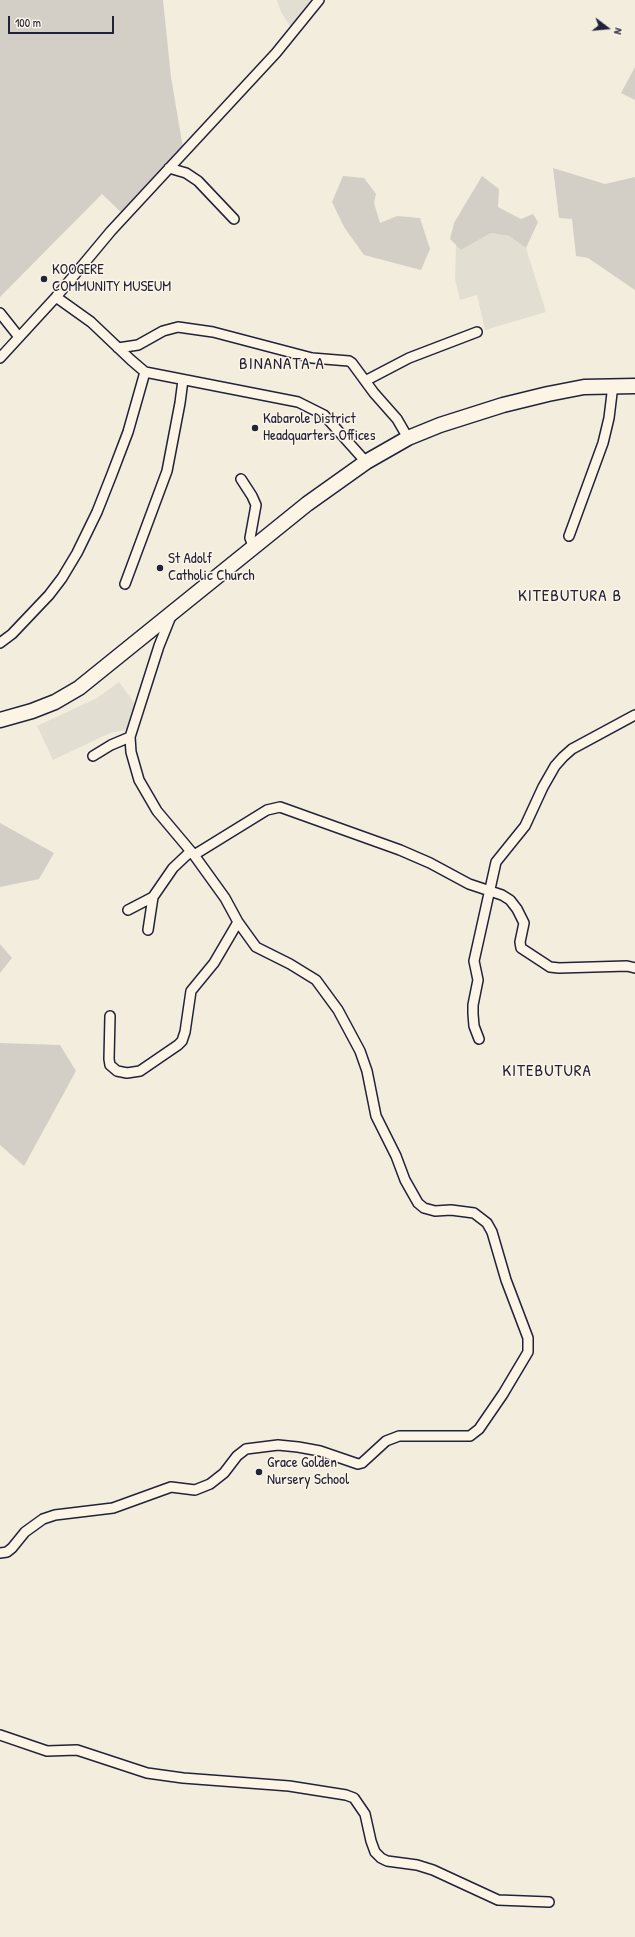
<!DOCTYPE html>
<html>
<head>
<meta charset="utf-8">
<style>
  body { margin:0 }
  #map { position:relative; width:635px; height:1937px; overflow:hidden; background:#f3edde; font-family:"Patrick Hand",sans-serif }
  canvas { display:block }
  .north { position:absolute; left:587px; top:8px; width:40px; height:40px; -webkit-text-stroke:3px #fcf5e5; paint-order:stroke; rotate:106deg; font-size:11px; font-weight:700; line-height:16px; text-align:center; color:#22223b }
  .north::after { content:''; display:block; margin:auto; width:14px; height:18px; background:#22223b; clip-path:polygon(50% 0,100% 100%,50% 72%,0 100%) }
  .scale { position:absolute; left:8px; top:16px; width:106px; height:18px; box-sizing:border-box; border:2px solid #22223b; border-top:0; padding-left:5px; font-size:12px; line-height:14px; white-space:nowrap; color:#22223b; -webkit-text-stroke:3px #fcf5e5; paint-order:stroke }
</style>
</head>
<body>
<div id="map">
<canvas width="635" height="1937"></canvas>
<div class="north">N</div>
<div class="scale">100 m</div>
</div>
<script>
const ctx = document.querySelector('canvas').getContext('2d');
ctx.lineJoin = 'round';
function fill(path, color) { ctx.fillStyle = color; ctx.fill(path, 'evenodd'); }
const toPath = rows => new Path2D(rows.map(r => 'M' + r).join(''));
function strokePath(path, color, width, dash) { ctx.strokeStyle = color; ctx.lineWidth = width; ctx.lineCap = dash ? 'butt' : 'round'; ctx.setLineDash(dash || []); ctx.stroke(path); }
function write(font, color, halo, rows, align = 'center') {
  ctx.font = font + ' "Patrick Hand",sans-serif'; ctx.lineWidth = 3; ctx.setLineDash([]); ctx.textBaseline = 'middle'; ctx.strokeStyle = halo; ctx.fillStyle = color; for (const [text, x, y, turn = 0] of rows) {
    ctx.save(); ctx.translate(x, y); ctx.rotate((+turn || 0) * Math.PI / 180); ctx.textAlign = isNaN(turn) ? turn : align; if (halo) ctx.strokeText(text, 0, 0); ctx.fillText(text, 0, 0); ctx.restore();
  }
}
const built = toPath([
  [277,0,319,0,293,31,281,12],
  [491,233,509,236,526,248,546,312,485,330,477,295,460,300,455,279,456,245,461,250],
  [119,682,138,708,132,729,110,733,53,760,37,726,97,698]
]);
const green = toPath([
  [0,0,163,0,171,77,183,148,123,214,102,194,0,297],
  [635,67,635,100,621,93],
  [553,168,605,184,635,177,635,290,588,258,576,256,572,219,559,218],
  [343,176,364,178,376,194,374,203,380,223,397,216,420,218,430,249,421,270,364,255,344,227,332,202],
  [482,176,499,189,498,207,521,219,533,214,538,222,526,248,509,236,491,233,461,250,450,239,454,223],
  [0,823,54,853,39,879,0,887],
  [0,944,12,958,0,973],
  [0,1043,60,1045,76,1071,24,1166,0,1145]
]);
const minor = toPath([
  [169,168,186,173,198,181,234,219],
  [56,297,91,322,131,360,145,372,298,402,324,415,366,462],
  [0,313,19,337],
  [118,348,138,345,163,331,178,327,213,332,312,358,349,361,352,363,374,393,397,419,408,438],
  [0,358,56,297,111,231,276,53,319,0],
  [365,381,409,358,477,332],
  [241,479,252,496,256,505,250,538,254,548],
  [569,536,603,443,609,418,613,385],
  [125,584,167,471,180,403,183,380],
  [0,643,12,634,49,595,62,578,77,553,97,512,112,474,128,432,145,372],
  [93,756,111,745,130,737],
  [194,855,267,810,280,807,400,850,430,863,469,884,502,895,510,900,517,909,524,923,520,942,521,948,550,967,559,968,627,966,635,968],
  [128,910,153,897],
  [148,930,153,897,173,868,191,851],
  [110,1016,109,1059,110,1065,117,1071,127,1073,140,1071,178,1045,182,1041,185,1032,191,991,214,963,238,922],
  [479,1039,474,1026,473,1014,473,1005,478,980,474,961,496,862,525,826,543,787,555,766,563,757,572,749,635,715],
  [0,1553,7,1552,12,1548,25,1532,43,1519,55,1515,113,1508,171,1487,195,1490,210,1484,224,1473,237,1456,246,1449,278,1445,298,1447,320,1451,358,1464,362,1463,386,1441,399,1436,470,1436,479,1429,503,1394,528,1352,528,1338,506,1280,492,1232,487,1223,474,1213,451,1210,435,1211,424,1208,418,1203,405,1180,396,1156,376,1116,367,1071,360,1051,338,1010,316,980,290,964,256,947,238,922,225,898,194,855,157,811,139,780,131,752,130,737,159,646,171,616],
  [0,1735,47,1751,77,1750,147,1773,183,1778,289,1786,346,1795,354,1798,365,1814,371,1841,375,1852,381,1858,387,1861,417,1865,433,1870,498,1900,549,1902]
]);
const highway = toPath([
  [0,720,32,711,55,702,79,688,307,504,366,462,408,438,440,425,503,405,548,394,584,387,635,386]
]);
const markers = [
  [44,279,4,"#22223b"],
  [255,428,4,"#22223b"],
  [160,568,4,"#22223b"],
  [259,1472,4,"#22223b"]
];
const poiNames = [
  ["KOOGERE",52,270],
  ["COMMUNITY MUSEUM",52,287],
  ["Kabarole District",263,419],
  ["Headquarters Offices",263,436],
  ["St Adolf",168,559],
  ["Catholic Church",168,576],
  ["Grace Golden",267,1463],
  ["Nursery School",267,1480]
];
const quarterNames = [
  ["BINANATA A",282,364],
  ["KITEBUTURA B",570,596],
  ["KITEBUTURA",547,1071]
];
fill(built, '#e3ded2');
fill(green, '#d4cfc6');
strokePath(minor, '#22223b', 12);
strokePath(highway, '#22223b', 17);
strokePath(minor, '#fcf5e5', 9);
strokePath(highway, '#fcf5e5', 14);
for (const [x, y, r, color] of markers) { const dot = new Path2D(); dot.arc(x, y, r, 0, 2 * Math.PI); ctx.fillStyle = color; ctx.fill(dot); strokePath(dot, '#fcf5e5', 1.5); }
write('15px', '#22223b', '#fcf5e5', poiNames, 'left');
ctx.letterSpacing = '1px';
write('17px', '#22223b', '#fcf5e5', quarterNames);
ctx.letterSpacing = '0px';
</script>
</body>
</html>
